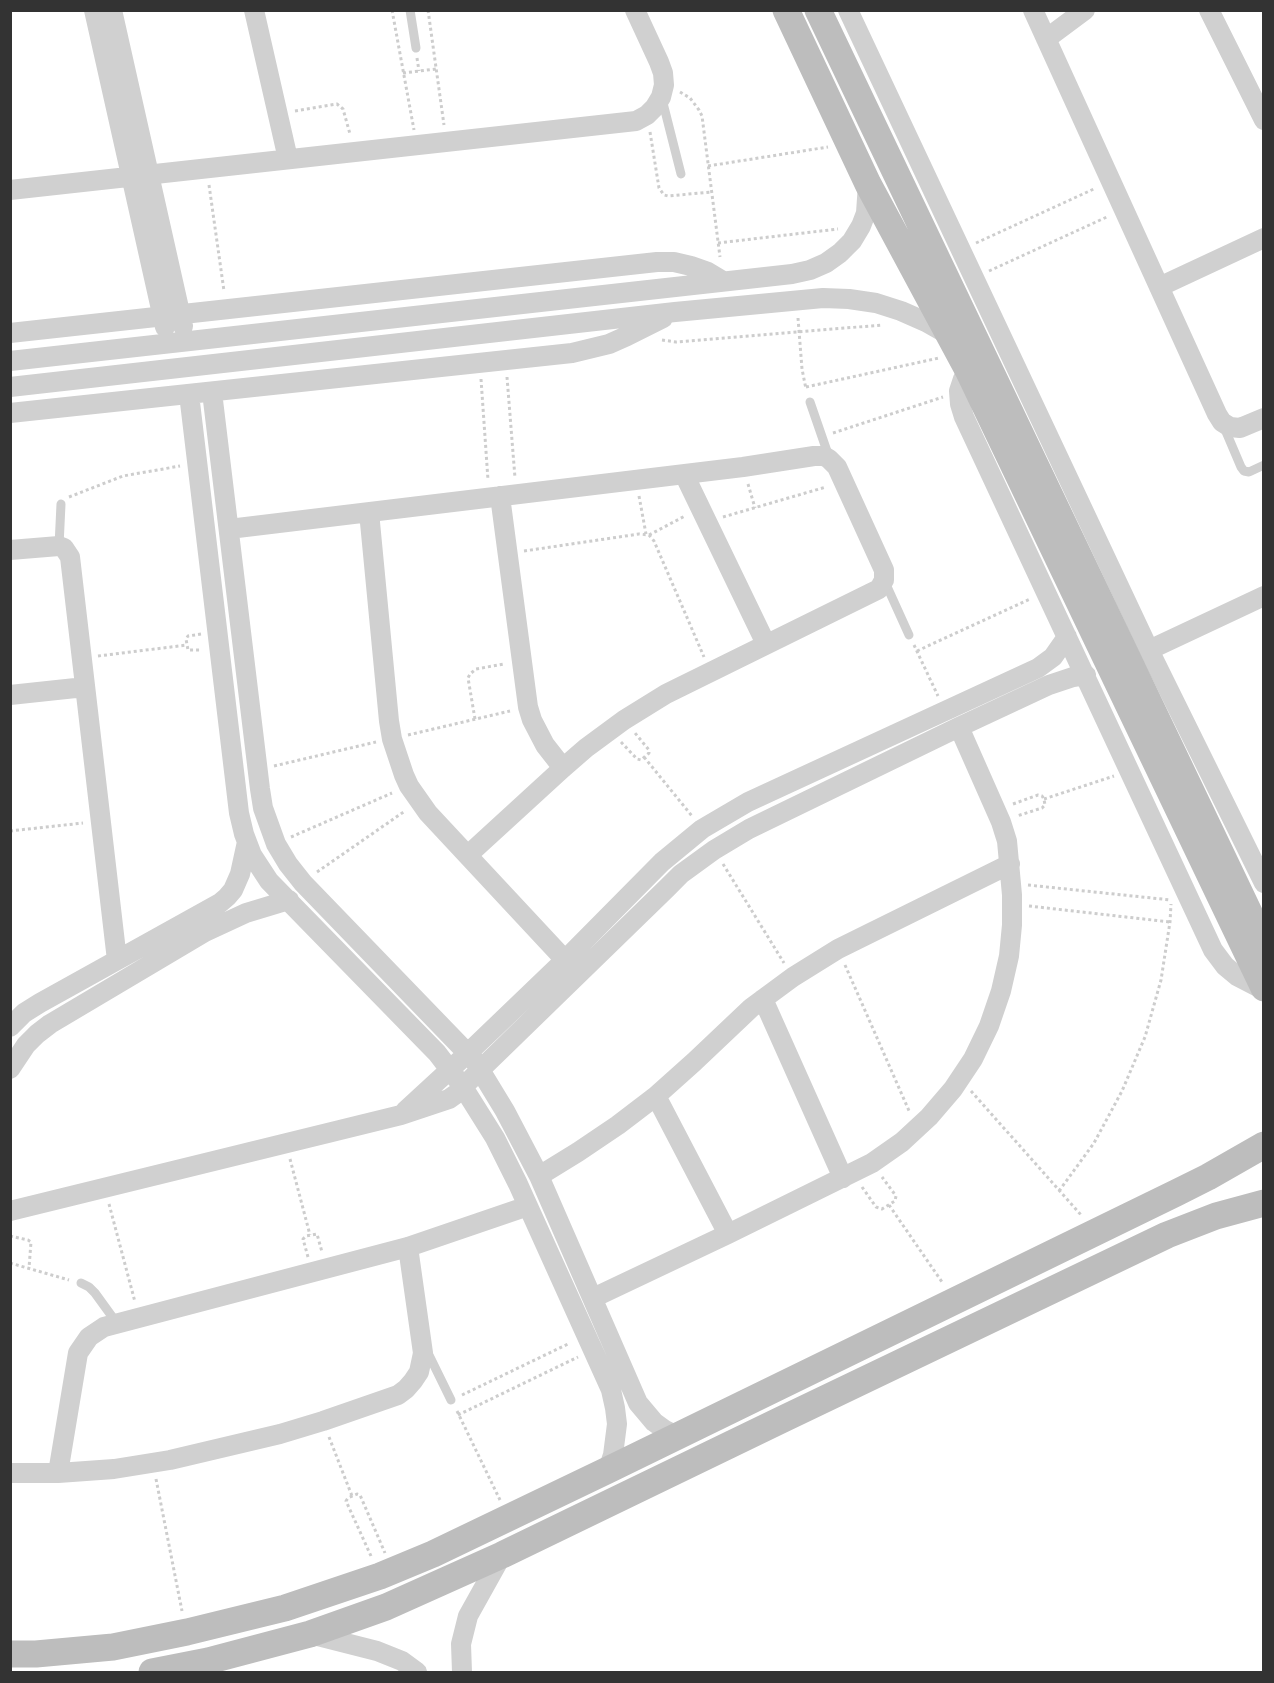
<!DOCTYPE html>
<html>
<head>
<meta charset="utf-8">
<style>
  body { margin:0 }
  #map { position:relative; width:1274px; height:1683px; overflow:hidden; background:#fff; font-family:Inter,sans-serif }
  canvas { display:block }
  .frame { position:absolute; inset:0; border:12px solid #333; pointer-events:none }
</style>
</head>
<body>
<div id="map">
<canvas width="1274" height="1683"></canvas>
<div class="frame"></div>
</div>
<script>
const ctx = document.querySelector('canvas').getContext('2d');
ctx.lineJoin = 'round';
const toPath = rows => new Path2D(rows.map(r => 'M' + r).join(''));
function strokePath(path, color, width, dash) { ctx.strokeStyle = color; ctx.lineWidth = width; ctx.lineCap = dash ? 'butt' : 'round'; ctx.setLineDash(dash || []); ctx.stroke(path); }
const path = toPath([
  [392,10,414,130],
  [428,10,444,125],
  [417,58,419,71],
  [403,73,436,69],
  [680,92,690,98,699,110,702,116,720,257],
  [295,111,337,104,343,109,350,134],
  [650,132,659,188,664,195,668,196,711,192],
  [708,166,828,147],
  [209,185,224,291],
  [718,243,838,229],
  [976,243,1096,188],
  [989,271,1109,216],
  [798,318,802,369,806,389],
  [662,340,676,342,882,325],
  [507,377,515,478],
  [481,379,488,480],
  [806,387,939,358],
  [833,433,943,397],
  [748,484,755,508],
  [639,496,646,534],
  [69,497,123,476,180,466],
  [723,517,826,487],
  [649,535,685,516],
  [524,551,639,534,649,535,654,541,704,657],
  [201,634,188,636,186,639,188,650,202,650],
  [914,645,938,696],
  [917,651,1030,599],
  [98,656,187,645],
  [475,719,468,678,470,674,476,669,504,664],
  [408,735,510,711],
  [621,742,637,759,641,760,649,753,649,750,635,733],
  [644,757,692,816],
  [274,766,376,742],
  [1044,799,1114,776],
  [1013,804,1038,795,1042,796,1044,799,1045,805,1042,808,1017,816],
  [10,831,83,823],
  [291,837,392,793],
  [723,864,784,963],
  [317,872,405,811],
  [1028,885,1171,900],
  [1029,906,1170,922],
  [845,965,910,1113],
  [971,1091,1082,1216],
  [290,1159,310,1235],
  [862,1187,876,1207,882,1209,895,1201,896,1196,882,1177],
  [1059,1191,1094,1143,1122,1091,1145,1037,1161,980,1170,922,1171,904],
  [109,1204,135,1302],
  [889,1205,942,1282],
  [10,1236,28,1240,31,1242,29,1268],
  [308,1257,303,1239,306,1236,317,1234,322,1252],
  [10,1263,69,1280],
  [462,1395,570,1343],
  [457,1411,500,1500],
  [458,1415,578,1357],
  [329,1437,352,1496],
  [156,1479,182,1611],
  [371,1556,346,1501,348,1498,357,1494,360,1495,385,1553]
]);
const lane = toPath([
  [410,10,416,48],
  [662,99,681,174],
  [810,402,829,457],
  [1224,427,1241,467,1244,471,1249,472,1264,465],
  [59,546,61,504],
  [885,582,909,635],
  [81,1283,89,1287,95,1293,116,1322],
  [427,1351,451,1400]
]);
const street = toPath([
  [94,10,165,327],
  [112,10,183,326],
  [254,10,288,159],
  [848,10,1149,650,1264,883],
  [1033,10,1217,414,1222,422,1230,427,1240,428,1264,418],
  [1209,10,1264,120],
  [1046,39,1085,10],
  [10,190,636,121,647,115,655,107,661,97,664,85,663,73,659,62,635,10],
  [1159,287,1264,238],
  [10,333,657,262,674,262,691,266,708,272,723,281],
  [10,361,792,274,810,270,826,263,840,253,852,241,861,226,866,213,868,184],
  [968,370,963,379,959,391,960,404,964,417,1213,950,1225,966,1237,976,1264,990],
  [10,387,675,312,823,298,849,299,876,303,901,311,926,322,949,335],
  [212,392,260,789,263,808,276,844,288,864,303,883,474,1060,505,1111,539,1176,638,1403,654,1422,665,1430,677,1436],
  [189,394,239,813,244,834,252,855,269,881,437,1053,463,1087,495,1138,518,1184,611,1390,615,1408,617,1424,613,1455,608,1470],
  [10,413,572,353,609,344,627,336,663,318],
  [684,474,766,644],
  [500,496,528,707,532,720,545,745,563,768],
  [369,512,389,721,392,739,404,775,409,786,428,813,565,960],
  [229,529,743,467,814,456,824,456,829,459,837,467,884,570,884,580,879,589,666,694,624,720,586,748,563,768,468,855],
  [10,550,59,546,64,548,70,557,117,960],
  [1149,650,1264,596],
  [10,695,85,687],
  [763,999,843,1178],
  [10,1027,24,1013,40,1003,220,903,227,897,233,890,240,874,247,842],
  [10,1069,26,1045,37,1034,50,1024,205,932,246,913,289,900],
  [656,1096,728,1234],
  [405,1111,468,1053,565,960,662,862,702,829,748,802,1038,668,1053,657,1067,637],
  [539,1176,578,1152,618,1125,656,1096,694,1062,751,1008,793,977,838,949,1010,864],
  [10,1211,401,1115,449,1099,456,1094,480,1070,667,888,681,874,714,850,749,829,959,727,1049,685,1073,677,1086,675],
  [593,1298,728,1234,872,1163,902,1142,929,1117,953,1089,973,1059,989,1026,1001,991,1009,956,1012,925,1012,895,1007,841,1001,822,959,727],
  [10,1473,58,1473,114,1469,170,1460,280,1434,323,1421,398,1395,406,1389,413,1381,419,1372,423,1353,408,1247],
  [58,1473,78,1353,89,1337,104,1327,408,1247,528,1206],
  [310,1634,377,1651,402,1661,417,1672],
  [462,1672,461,1644,468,1616,502,1555]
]);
const secondary = toPath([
  [786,10,868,184,968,370,1264,988],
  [818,10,1264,944],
  [10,1654,36,1654,113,1647,187,1632,285,1608,380,1576,433,1554,608,1470,1176,1193,1208,1177,1264,1145],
  [152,1672,208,1661,310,1634,386,1607,502,1555,783,1419,1167,1235,1216,1216,1264,1203]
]);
strokePath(path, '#cdcdcd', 3, [3, 3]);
strokePath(lane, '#d0d0d0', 9);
strokePath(street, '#d0d0d0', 20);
strokePath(secondary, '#bdbdbd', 27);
</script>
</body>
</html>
